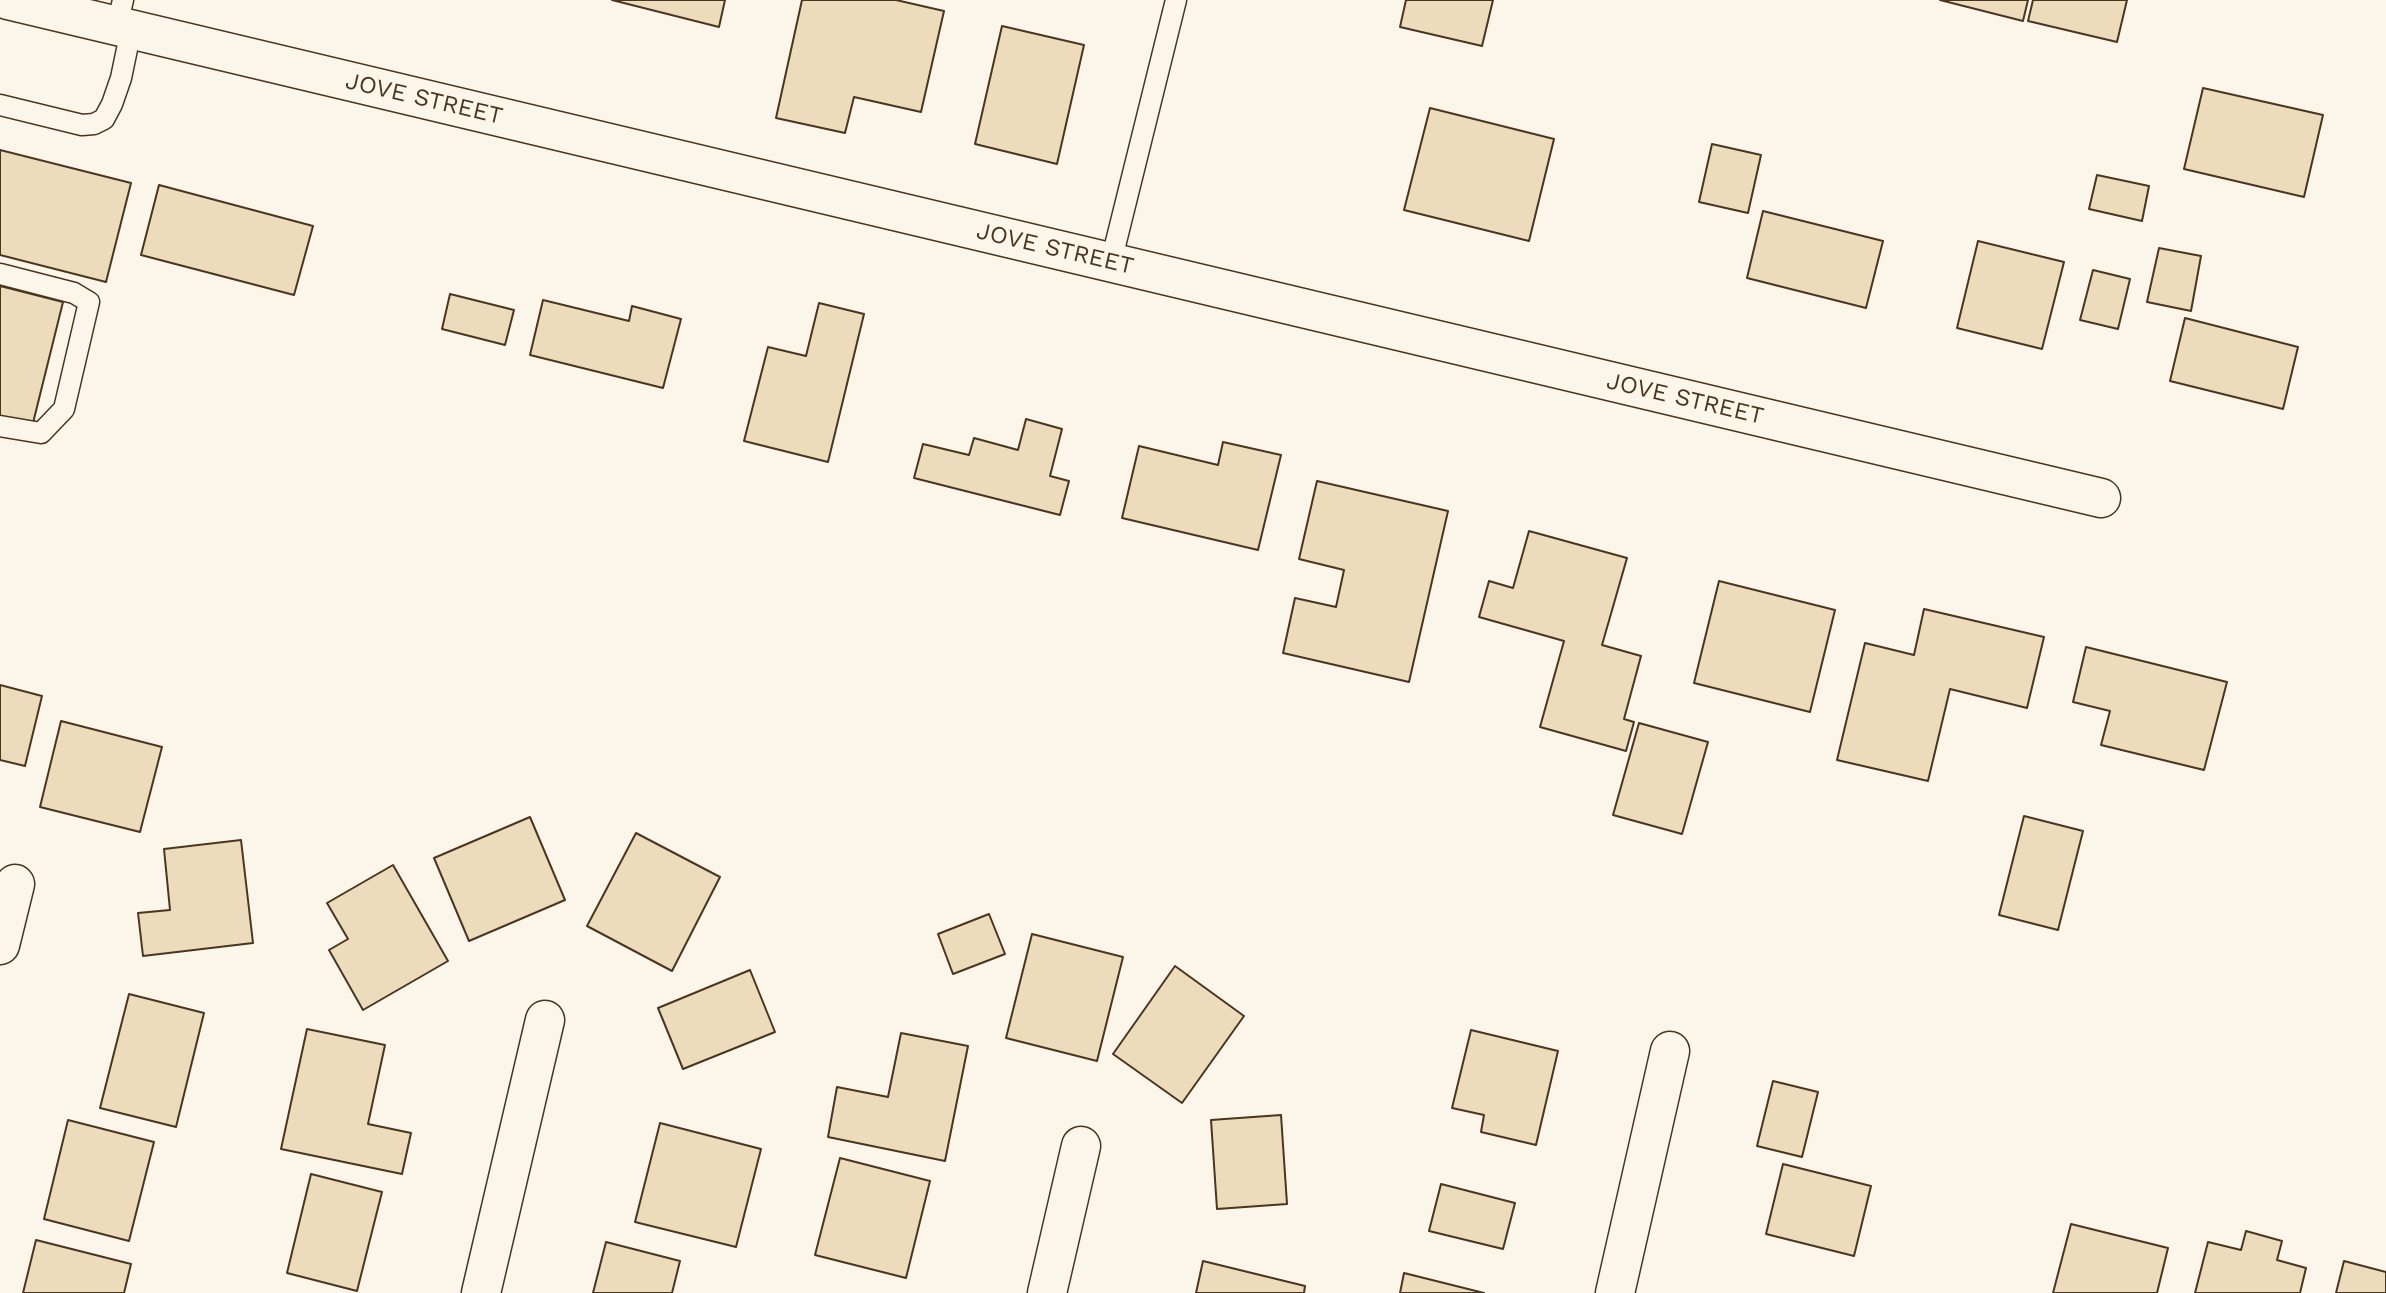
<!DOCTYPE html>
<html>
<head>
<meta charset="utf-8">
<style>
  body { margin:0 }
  canvas { display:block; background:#fbf6e9 }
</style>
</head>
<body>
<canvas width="2386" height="1293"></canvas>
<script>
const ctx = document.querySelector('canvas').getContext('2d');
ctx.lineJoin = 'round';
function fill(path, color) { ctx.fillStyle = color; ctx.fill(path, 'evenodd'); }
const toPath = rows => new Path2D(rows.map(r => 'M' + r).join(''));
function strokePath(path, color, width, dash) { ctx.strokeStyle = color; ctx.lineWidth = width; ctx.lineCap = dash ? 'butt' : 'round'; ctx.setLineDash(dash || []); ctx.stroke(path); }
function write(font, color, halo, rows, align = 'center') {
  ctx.font = font + ' "Work Sans",sans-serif'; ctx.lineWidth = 6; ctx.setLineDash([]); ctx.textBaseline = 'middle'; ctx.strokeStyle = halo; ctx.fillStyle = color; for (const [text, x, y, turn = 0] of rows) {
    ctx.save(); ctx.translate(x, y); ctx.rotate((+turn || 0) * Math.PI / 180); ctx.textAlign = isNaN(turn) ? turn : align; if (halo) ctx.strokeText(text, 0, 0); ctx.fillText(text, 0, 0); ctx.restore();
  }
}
const building = toPath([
  [612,0,725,0,719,27,612,0],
  [802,0,896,0,944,11,921,112,854,97,845,133,776,118,802,0],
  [1406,0,1493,0,1482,46,1400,27,1406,0],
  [1940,0,2028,0,2023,21,1940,0],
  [2033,0,2127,0,2117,42,2028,21,2033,0],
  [1002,26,1084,45,1057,164,975,144,1002,26],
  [2203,88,2323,115,2304,197,2184,169,2203,88],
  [1430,108,1554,139,1529,241,1404,210,1430,108],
  [1712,144,1761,155,1748,213,1699,202,1712,144],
  [0,150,131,183,106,282,0,255,0,150],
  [2097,175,2149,186,2142,221,2089,209,2097,175],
  [159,185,313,226,294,295,141,255,159,185],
  [1763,211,1883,241,1866,308,1747,278,1763,211],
  [1978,241,2064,262,2042,349,1957,328,1978,241],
  [2159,248,2201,256,2191,311,2147,302,2159,248],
  [2093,270,2130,279,2118,329,2080,320,2093,270],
  [0,286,63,302,32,427,0,419,0,286],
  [450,294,514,310,505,345,442,329,450,294],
  [543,300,629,321,632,306,681,319,663,388,530,355,543,300],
  [819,303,864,314,828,462,744,441,768,347,806,356,819,303],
  [2185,318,2298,347,2283,409,2170,381,2185,318],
  [1026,419,1062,429,1050,476,1069,481,1060,515,914,478,923,444,969,455,974,438,1018,450,1026,419],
  [1223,442,1281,455,1258,550,1122,518,1139,446,1218,465,1223,442],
  [1317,481,1448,511,1409,682,1283,653,1295,598,1336,607,1344,570,1299,559,1317,481],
  [1529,531,1627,558,1602,645,1641,656,1624,719,1634,722,1626,751,1540,727,1564,641,1479,617,1489,581,1513,588,1529,531],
  [1719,581,1835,610,1810,712,1694,683,1719,581],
  [1924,609,2044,637,2027,708,1950,689,1928,781,1837,760,1865,643,1914,655,1924,609],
  [2086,647,2227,682,2204,770,2101,745,2110,711,2073,702,2086,647],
  [0,685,42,696,25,766,0,760,0,685],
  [61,721,162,747,140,832,40,807,61,721],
  [1639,723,1708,742,1682,834,1613,815,1639,723],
  [2024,816,2083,831,2058,930,1999,915,2024,816],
  [530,817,565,900,469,941,434,858,530,817],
  [636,833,720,877,672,971,587,926,636,833],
  [241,840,253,943,143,956,138,913,170,910,164,849,241,840],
  [393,865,448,961,363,1010,329,950,348,939,327,903,393,865],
  [989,914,1005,954,953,974,938,934,989,914],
  [1032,934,1123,957,1097,1061,1006,1038,1032,934],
  [1175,966,1244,1016,1182,1103,1113,1054,1175,966],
  [750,970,775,1032,683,1069,658,1008,750,970],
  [129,994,204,1013,176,1127,100,1108,129,994],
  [307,1029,385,1045,368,1124,411,1133,402,1174,281,1149,307,1029],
  [1471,1030,1558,1051,1536,1145,1481,1132,1484,1115,1452,1108,1471,1030],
  [901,1033,968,1046,945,1161,828,1137,837,1087,888,1097,901,1033],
  [1773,1081,1818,1092,1802,1157,1757,1146,1773,1081],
  [1281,1115,1287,1204,1217,1209,1211,1120,1281,1115],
  [68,1120,154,1142,129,1241,44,1219,68,1120],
  [660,1123,761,1149,736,1247,635,1222,660,1123],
  [840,1158,930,1181,906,1278,815,1255,840,1158],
  [1783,1164,1871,1186,1854,1256,1766,1234,1783,1164],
  [311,1174,382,1192,357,1291,287,1273,311,1174],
  [1441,1184,1515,1203,1503,1249,1429,1231,1441,1184],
  [2071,1224,2168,1248,2157,1293,2053,1293,2071,1224],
  [2246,1231,2282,1241,2277,1260,2306,1268,2300,1293,2195,1293,2208,1242,2241,1250,2246,1231],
  [36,1240,131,1264,124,1293,23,1293,36,1240],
  [606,1242,680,1261,672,1293,593,1293,606,1242],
  [1203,1261,1305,1286,1304,1293,1196,1293,1203,1261],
  [2344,1261,2386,1272,2386,1293,2336,1293,2344,1261],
  [1404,1273,1484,1293,1400,1293,1404,1273]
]);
const lane = toPath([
  [117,26,123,0],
  [0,105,82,125,94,124,104,119,112,104,121,78,131,30],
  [1111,262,1176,0],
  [0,274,74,293,89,302,64,409,41,433,0,426]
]);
const street = toPath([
  [8,0,2101,498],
  [0,945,15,884],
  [481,1293,545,1020],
  [1047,1293,1081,1146],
  [1615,1293,1670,1051]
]);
const streetNames = [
  ["JOVE STREET",424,99,13],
  ["JOVE STREET",1055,249,13],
  ["JOVE STREET",1685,399,13]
];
fill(building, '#ecdcbc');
strokePath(building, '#4a3520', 2);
strokePath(lane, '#4a3520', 23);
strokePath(street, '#4a3520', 41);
strokePath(lane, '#fbf6e9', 20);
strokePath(street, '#fbf6e9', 38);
write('24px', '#4a3520', '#fbf6e9', streetNames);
</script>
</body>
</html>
